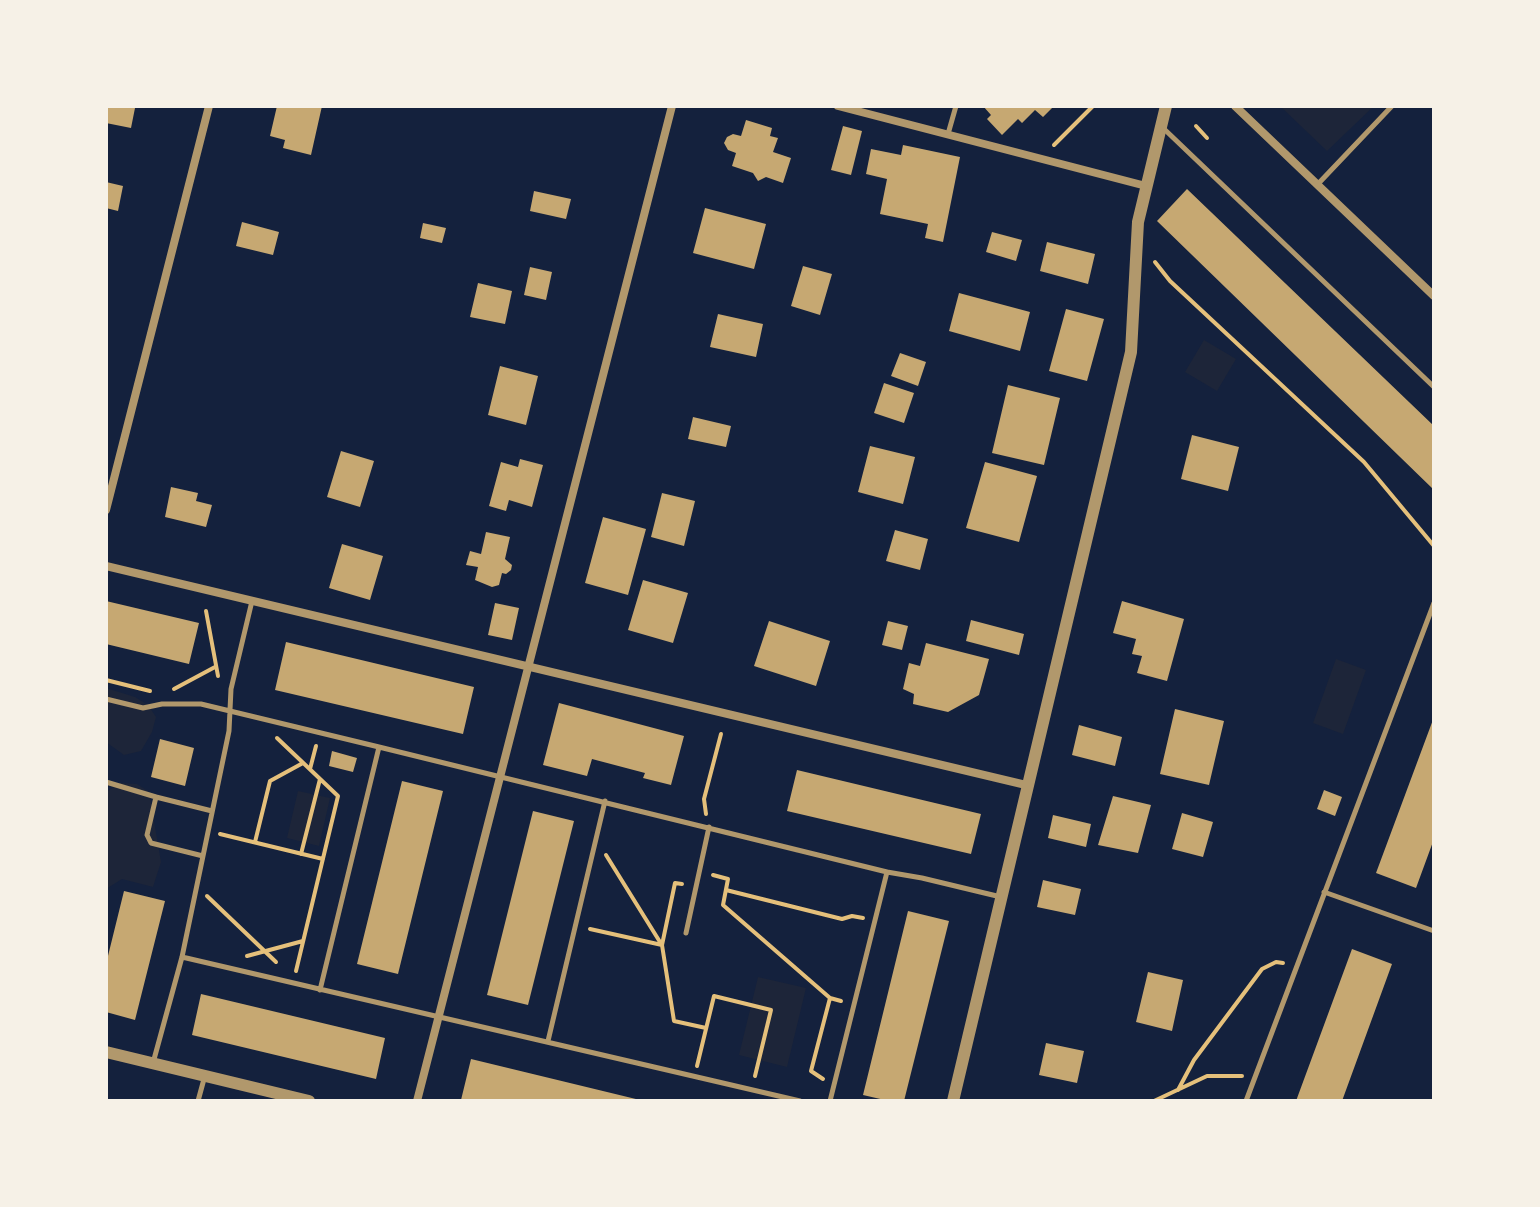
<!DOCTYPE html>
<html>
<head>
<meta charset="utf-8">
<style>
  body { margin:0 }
  #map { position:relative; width:1540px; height:1207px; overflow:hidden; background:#14213d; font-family:"Golos Text",sans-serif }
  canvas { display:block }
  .frame { position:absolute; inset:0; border:108px solid #f6f1e7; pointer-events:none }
</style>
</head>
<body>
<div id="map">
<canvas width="1540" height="1207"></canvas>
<div class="frame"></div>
</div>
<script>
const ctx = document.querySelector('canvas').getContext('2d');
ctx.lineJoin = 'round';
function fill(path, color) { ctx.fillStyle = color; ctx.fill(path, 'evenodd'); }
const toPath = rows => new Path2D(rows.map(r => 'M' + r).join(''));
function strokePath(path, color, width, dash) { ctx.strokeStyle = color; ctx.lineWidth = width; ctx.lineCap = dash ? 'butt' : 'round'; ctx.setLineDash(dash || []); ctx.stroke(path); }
const green = toPath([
  [1280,106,1374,106,1327,151],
  [1204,340,1236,359,1217,391,1185,372],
  [1336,659,1366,670,1343,734,1313,723],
  [106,688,135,697,148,705,156,717,152,732,141,751,124,755,106,742],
  [121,783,137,784,149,792,161,862,153,887,122,879,106,889,106,792],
  [298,791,330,798,319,846,287,838],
  [758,977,806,988,787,1067,739,1055]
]);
const building = toPath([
  [106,106,135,108,131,128,106,123],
  [277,106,322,106,311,155,283,148,285,140,270,136],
  [983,106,1054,106,1043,117,1035,110,1022,123,1018,119,1002,135,987,119,991,115],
  [746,120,772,128,770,136,778,138,773,152,791,158,783,183,766,177,758,181,753,173,732,166,736,153,728,150,724,143,727,137,733,134,741,136],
  [843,126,862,131,851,175,831,170],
  [903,145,960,157,943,242,925,238,928,224,880,214,887,179,866,174,871,149,901,155],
  [106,182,123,186,118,211,106,208],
  [1187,189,1434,426,1434,490,1157,221],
  [534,191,571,199,566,219,530,211],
  [705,208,766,224,754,269,693,253],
  [242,222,279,232,273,255,236,246],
  [423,223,446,228,442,243,420,238],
  [992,232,1022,240,1016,261,986,252],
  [1047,242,1095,254,1088,284,1040,271],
  [803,266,832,274,820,315,791,306],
  [530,267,552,272,546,300,524,295],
  [478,283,512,291,505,324,470,317],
  [959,293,1030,312,1020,351,949,331],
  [1066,309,1104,319,1087,381,1049,371],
  [718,314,763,324,756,357,710,347],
  [900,353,926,362,918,386,891,376],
  [500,366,538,376,526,425,488,415],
  [884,383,914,393,904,423,874,413],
  [1008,385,1060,398,1044,465,992,453],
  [693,417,731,426,726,447,688,439],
  [1192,435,1239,447,1228,491,1181,479],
  [870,446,915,457,903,504,858,492],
  [341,451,374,461,360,507,327,497],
  [520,459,543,465,532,507,509,500,506,511,489,506,501,462,518,467],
  [985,462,1037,476,1019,542,966,528],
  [171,487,198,493,196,501,212,505,206,527,165,517],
  [662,493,695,501,684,546,651,537],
  [603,517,646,529,628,595,585,583],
  [895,530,928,539,920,570,886,561],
  [486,532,510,537,505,559,512,565,511,570,506,574,502,573,499,585,492,587,475,580,478,567,466,565,470,551,481,554],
  [342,544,383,556,370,600,329,588],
  [643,580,688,593,673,643,628,630],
  [106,601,199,623,189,664,106,644],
  [1122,601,1184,619,1167,681,1137,673,1142,656,1132,654,1136,639,1113,633],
  [495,603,519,608,512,640,488,635],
  [971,620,1024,634,1019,655,966,641],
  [769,621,830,641,816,686,754,666],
  [888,621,908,626,902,650,882,645],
  [286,642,474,687,463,734,275,690],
  [926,643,989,659,979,695,948,712,913,704,914,694,903,689,909,663,920,666],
  [559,703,684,736,671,785,643,778,645,773,592,759,587,776,543,765],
  [1175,709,1224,721,1209,785,1160,774],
  [1434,717,1434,839,1416,888,1376,873],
  [1079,725,1122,737,1115,766,1072,755],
  [160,739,194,748,185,786,151,777],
  [332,751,357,758,353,772,329,766],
  [797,770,981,814,971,854,787,811],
  [402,781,443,791,398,974,357,964],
  [1324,790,1342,797,1335,816,1317,809],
  [1113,796,1151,805,1138,853,1098,845],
  [533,811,574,821,528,1005,487,995],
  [1182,813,1213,822,1203,857,1172,849],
  [1053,815,1091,824,1086,847,1048,838],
  [1043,880,1081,889,1075,915,1037,907],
  [124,891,165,901,135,1020,106,1012,106,964],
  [908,911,949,921,904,1101,889,1101,863,1095],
  [1352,949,1392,964,1342,1101,1296,1101],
  [1148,972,1183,980,1172,1031,1136,1022],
  [201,994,385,1038,376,1079,192,1035],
  [1046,1043,1084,1051,1077,1083,1039,1075],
  [471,1059,640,1100,640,1101,461,1100]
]);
const path = toPath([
  [1196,126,1207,138],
  [1054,145,1093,106],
  [1155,262,1170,281,1364,462,1434,546],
  [206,611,218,676],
  [106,680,150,691],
  [174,689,215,667],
  [277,738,338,796,296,971],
  [310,769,316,746],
  [706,814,704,799,721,734],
  [220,834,323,859],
  [255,842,270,781,303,763],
  [301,854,320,779],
  [606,855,660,942],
  [713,875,728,879,723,905,830,998,841,1001],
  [682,884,675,883,662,945,674,1021,706,1028],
  [726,890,842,919,852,916,863,918],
  [207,896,276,962],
  [590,929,662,945],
  [247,956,303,941],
  [697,1066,714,996,771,1010,755,1076],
  [823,1079,811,1071,830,998],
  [1178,1090,1194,1060,1262,969,1276,962,1283,963],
  [1154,1101,1207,1076,1242,1076]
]);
const service = toPath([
  [1162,127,1434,387],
  [948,134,956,106],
  [1317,185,1392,106],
  [106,699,143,708,162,704,201,704,379,747],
  [106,782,156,797],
  [203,856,151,843,147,835,156,797,212,811],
  [1324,892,1434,931],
  [686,933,709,827],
  [182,957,800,1101],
  [320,990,379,747,887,872,922,878,1001,897],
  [548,1041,605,801],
  [153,1063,182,957,229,731,231,689,252,601],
  [198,1101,204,1079],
  [830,1101,887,872],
  [1246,1101,1434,603]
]);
const minor = toPath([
  [838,106,1146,186],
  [1235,106,1434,296],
  [106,510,209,106],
  [106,566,1026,785],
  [417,1101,672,106]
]);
const tertiary = toPath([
  [106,1052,309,1101],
  [953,1101,1131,352,1138,222,1166,106]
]);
fill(green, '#1d2539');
fill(building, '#c6a872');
strokePath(path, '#e5c07b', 4);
strokePath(service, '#b1986c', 5);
strokePath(minor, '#b1986c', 8);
strokePath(tertiary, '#b1986c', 12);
</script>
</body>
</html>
